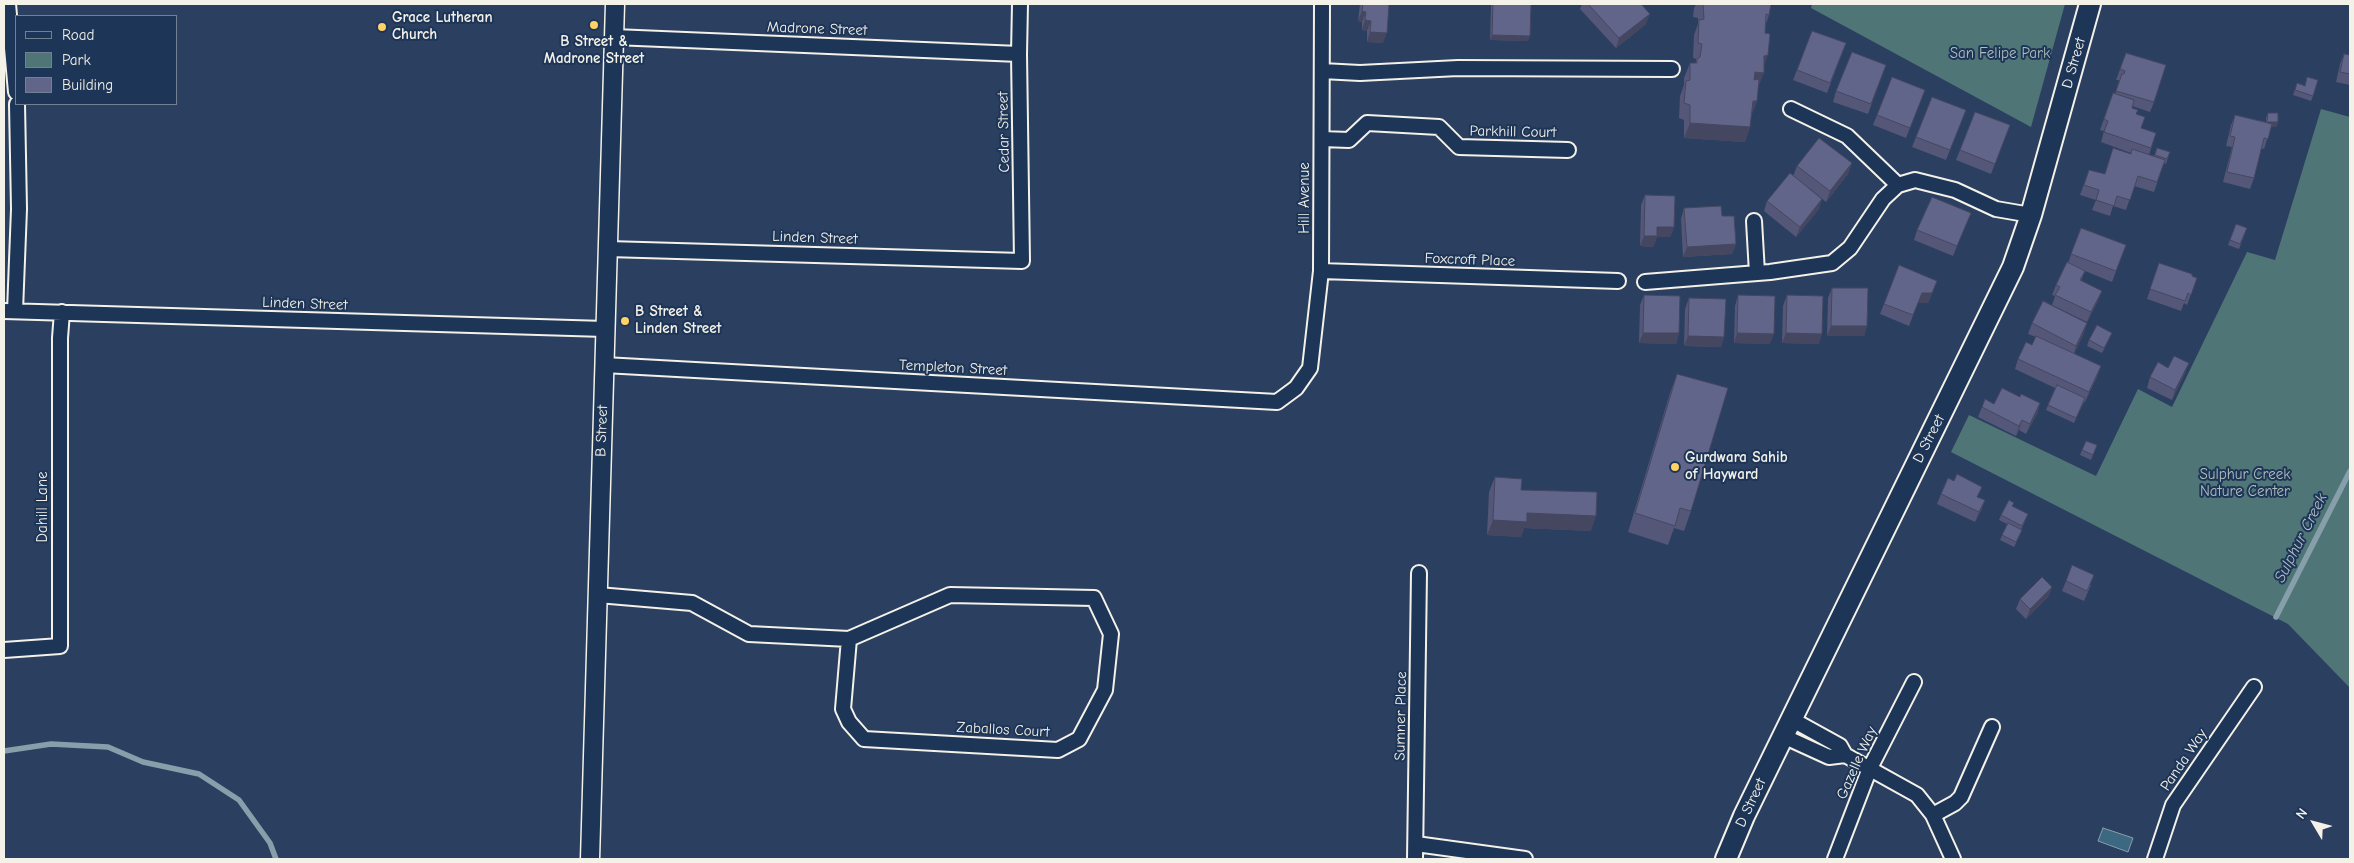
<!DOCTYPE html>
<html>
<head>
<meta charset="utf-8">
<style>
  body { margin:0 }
  #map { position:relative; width:2354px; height:863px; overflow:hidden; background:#2b3f61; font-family:"Comic Neue",sans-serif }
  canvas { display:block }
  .frame { position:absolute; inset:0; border:5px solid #f4f1e8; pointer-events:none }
  .legend { position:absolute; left:15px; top:15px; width:162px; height:90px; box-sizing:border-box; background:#1d3557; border:1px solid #738091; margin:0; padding:6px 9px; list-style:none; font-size:15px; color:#f4f1e8 }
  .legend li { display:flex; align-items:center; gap:10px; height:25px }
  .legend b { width:25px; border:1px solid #738091 }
  .north { position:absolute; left:2289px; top:798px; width:50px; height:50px; -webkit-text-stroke:4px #1d3557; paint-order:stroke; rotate:307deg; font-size:14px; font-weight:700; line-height:20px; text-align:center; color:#f4f1e8 }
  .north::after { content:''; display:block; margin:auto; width:18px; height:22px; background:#f4f1e8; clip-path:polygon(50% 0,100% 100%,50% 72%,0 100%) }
</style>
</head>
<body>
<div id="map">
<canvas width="2354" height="863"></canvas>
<div class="frame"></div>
<ul class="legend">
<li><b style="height:6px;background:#1d3557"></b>Road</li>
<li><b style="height:14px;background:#4f7577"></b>Park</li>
<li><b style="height:14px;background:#62658a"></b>Building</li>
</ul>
<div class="north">N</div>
</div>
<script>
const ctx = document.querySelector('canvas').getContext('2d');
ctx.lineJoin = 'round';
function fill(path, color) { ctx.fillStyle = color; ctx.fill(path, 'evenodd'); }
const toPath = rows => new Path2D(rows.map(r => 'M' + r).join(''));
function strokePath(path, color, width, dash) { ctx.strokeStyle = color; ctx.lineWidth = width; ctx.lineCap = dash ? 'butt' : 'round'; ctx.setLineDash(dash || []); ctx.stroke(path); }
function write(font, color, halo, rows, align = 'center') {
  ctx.font = font + ' "Comic Neue",sans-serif'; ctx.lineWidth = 4; ctx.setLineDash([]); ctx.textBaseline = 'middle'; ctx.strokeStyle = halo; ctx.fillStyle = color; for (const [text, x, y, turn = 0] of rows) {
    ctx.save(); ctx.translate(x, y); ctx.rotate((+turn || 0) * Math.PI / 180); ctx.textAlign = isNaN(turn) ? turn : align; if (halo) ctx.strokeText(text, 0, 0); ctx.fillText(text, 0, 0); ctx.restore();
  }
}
const green = toPath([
  [1812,4,2065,4,2031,127,1811,8],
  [2321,109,2350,117,2350,688,2288,624,1951,452,1969,415,2096,476,2138,389,2172,407,2247,252,2275,260]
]);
const water = toPath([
  [2103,828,2133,838,2128,852,2098,841,2103,828]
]);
const stream = toPath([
  [2276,617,2350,471],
  [4,751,51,744,108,747,143,762,199,774,239,800,270,843,276,859]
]);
const minor = toPath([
  [8,4,16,92],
  [614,37,1019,54],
  [1322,71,1360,73,1458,68,1672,69],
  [1791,109,1847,136,1898,185],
  [1322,139,1349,140,1367,123,1439,127,1459,147,1568,150],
  [1754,221,1757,273],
  [608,249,1022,261,1019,54,1020,4],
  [1321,271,1618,281],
  [1645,282,1770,272,1832,263,1850,248,1883,199,1898,185,1915,180,1955,190,1996,209,2031,215],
  [4,311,605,329],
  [15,311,19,209,17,104],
  [604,365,1277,402,1296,388,1310,368,1321,271,1322,4],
  [598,595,692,603,749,634,849,639],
  [950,595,1094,598,1111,634,1105,690,1079,739,1058,750,864,739,849,722,843,709,849,639,950,595],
  [4,650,60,646,60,338,62,312],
  [1791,719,1840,746,1845,755],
  [1783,736,1829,757,1845,755,1917,795,1933,815,1953,859],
  [1933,815,1955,803,1961,797,1992,727],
  [1416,844,1525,859],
  [1415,859,1419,573],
  [1835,859,1870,768,1914,682],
  [2155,859,2173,805,2254,687]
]);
const tertiary = toPath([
  [590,859,615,4]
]);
const secondary = toPath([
  [1726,859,1744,816,2013,267,2031,215,2090,4]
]);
const wall = toPath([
  [1360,4,1389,4,1383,43,1367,42,1367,31,1362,30,1362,22,1358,21],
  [1491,4,1531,4,1528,41,1490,40],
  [1582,4,1641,4,1646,24,1616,48,1580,9],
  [1696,4,1771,4,1769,15,1765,27,1764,66,1758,88,1757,101,1751,116,1750,127,1745,142,1684,138,1684,120,1679,118,1680,96,1684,85,1684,78,1690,63,1695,63,1696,62,1696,59,1693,58,1694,35,1698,24,1698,18,1693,17,1694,8],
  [1812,31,1846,43,1827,93,1793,80],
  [2126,53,2154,102,2150,112,2132,106,2132,108,2136,114,2141,128,2156,133,2149,155,2154,156,2157,148,2170,152,2166,164,2164,163,2154,192,2134,186,2126,210,2113,206,2110,216,2092,210,2096,200,2080,195,2089,170,2104,174,2131,153,2101,142,2104,131,2100,130,2113,93,2115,94,2119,80,2116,80],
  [2344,54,2350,55,2350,85,2336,82,2340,64],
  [1886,65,1868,114,1833,102,1836,91],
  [1892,77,1925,90,1906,138,1873,125],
  [2297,83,2304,85,2313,96,2311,101,2293,95],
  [1932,97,1962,120,1946,160,1912,147],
  [1975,112,2010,125,1991,174,1956,160],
  [2268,113,2278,122,2276,127,2271,127,2264,149,2261,148,2254,178,2250,189,2223,182,2232,147,2226,146,2231,125,2235,115,2266,122,2266,118],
  [1852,163,1848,174,1826,202,1808,187,1819,209,1796,237,1764,211,1767,201,1793,176,1797,166],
  [1645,195,1674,227,1670,237,1657,237,1653,247,1640,246,1641,205],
  [1684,208,1722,216,1736,244,1732,254,1683,257,1681,219],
  [1971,213,1953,256,1914,240,1917,230],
  [2236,224,2247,228,2239,249,2228,245],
  [2081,228,2126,245,2112,282,2085,271,2081,281,2098,301,2087,322,2052,305,2055,296,2052,295,2056,285,2068,263],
  [2159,263,2197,278,2187,305,2184,303,2181,311,2147,299],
  [1937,281,1928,303,1918,303,1909,326,1880,314,1884,304],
  [1832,288,1867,326,1864,336,1827,336,1828,298],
  [1644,295,1679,333,1676,344,1639,343,1640,305],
  [1738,295,1770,344,1734,343,1735,306],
  [1787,295,1819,344,1782,343,1783,306],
  [1689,298,1724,337,1721,347,1684,346,1685,309],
  [2032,323,2084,333,2074,354,2101,366,2097,377,2085,402,2084,402,2074,423,2046,410,2055,388,2015,369,2018,359,2032,345,2036,337,2028,334],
  [2110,338,2102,353,2087,346,2089,340],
  [2168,368,2185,373,2172,400,2147,388,2150,377],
  [1677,374,1691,511,1684,531,1674,528,1668,545,1628,532,1670,393],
  [2020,397,2040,403,2037,414,2026,434,2019,430,2016,436,1978,417,1982,407],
  [2097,445,2091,460,2080,455,2082,450],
  [1495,477,1521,490,1591,531,1524,528,1521,537,1487,535,1489,492],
  [1941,494,1978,498,1985,500,1981,511,1975,522,1937,504],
  [2013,507,2026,519,2021,530,2020,535,2014,547,2000,540,2007,524,1999,520,2001,515],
  [2066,581,2091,585,2084,601,2062,591],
  [2052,587,2048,597,2026,619,2016,609,2020,599]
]);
const shadedWall = toPath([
  [1362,11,1366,12,1362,22,1358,21],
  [1650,14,1646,24,1616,48,1619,38],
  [1365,20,1371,21,1367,31,1362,30],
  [1370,32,1387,33,1383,43,1367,42],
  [1492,35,1530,36,1528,41,1490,40],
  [1768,55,1763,70,1764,56],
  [1755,72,1764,73,1758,88,1750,87],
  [1753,101,1757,101,1751,116],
  [2267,122,2278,122,2276,127,2266,127],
  [1690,123,1750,127,1745,142,1684,138],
  [1852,163,1848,174,1826,202,1830,191],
  [1822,199,1819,209,1796,237,1800,227],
  [1657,227,1674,227,1670,237,1657,237,1653,247,1640,246,1644,236],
  [1736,244,1732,254,1683,257,1687,247],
  [1937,281,1928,303,1918,303,1909,326,1922,293],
  [2102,291,2098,301,2087,322,2091,312],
  [2087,323,2084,333,2073,356,2076,346],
  [1831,326,1867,326,1864,336,1827,336],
  [1643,333,1679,333,1676,344,1639,343],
  [1737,333,1774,334,1770,344,1734,343],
  [1786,333,1822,334,1819,344,1782,343],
  [1688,336,1724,337,1721,347,1684,346],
  [2189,363,2185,373,2172,400,2175,390],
  [2101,366,2097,377,2085,402,2089,392],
  [2040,403,2037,414,2026,434,2030,424],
  [2022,420,2019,430,2016,436,2019,426],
  [1985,500,1981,511,1975,522,1979,512],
  [1527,513,1596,516,1591,531,1524,528,1521,537,1487,535,1493,520],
  [2052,587,2048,597,2026,619,2030,609]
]);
const building = toPath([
  [1363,4,1389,4,1387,33,1370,32,1371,21,1365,20,1366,12,1362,11,1363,4],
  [1493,4,1531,4,1530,36,1492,35,1493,4],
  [1588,4,1641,4,1650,14,1619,38,1588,4],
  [1703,4,1771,4,1769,15,1766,14,1765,33,1770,34,1768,55,1764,56,1764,73,1755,72,1754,80,1759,79,1757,101,1753,101,1750,127,1690,123,1690,105,1684,103,1686,81,1690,80,1690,63,1697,63,1697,59,1700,57,1702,44,1698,43,1699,20,1704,19,1703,4],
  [1812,31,1846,43,1830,83,1797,70,1812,31],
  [1852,52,1886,65,1871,104,1836,91,1852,52],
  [2126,53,2166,65,2154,102,2116,91,2122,74,2124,74,2125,71,2120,69,2126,53],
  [2344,54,2350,55,2350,74,2340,72,2344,54],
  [1892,77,1925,90,1910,128,1877,115,1892,77],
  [2307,77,2318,80,2313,96,2295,90,2297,83,2305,86,2307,77],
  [2113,93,2134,100,2132,108,2138,110,2136,114,2145,117,2141,128,2156,133,2151,148,2104,132,2108,121,2104,119,2113,93],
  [1932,97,1966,110,1950,150,1916,137,1932,97],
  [1975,112,2010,125,1995,164,1960,150,1975,112],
  [2268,113,2278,113,2278,122,2267,122,2268,113],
  [2235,115,2272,124,2268,139,2264,138,2254,178,2227,172,2235,137,2230,136,2235,115],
  [1819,138,1852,163,1830,191,1797,166,1819,138],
  [2113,148,2131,154,2132,149,2165,160,2157,182,2138,176,2130,200,2117,196,2114,206,2096,200,2099,190,2084,185,2089,170,2105,174,2113,148],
  [2157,148,2170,152,2167,159,2155,155,2157,148],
  [1790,173,1822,199,1800,227,1767,201,1790,173],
  [1645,195,1675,196,1674,227,1657,227,1657,236,1644,236,1645,195],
  [1932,197,1971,213,1957,246,1917,230,1932,197],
  [1721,206,1722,216,1734,216,1736,244,1687,247,1684,208,1721,206],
  [2236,224,2247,228,2240,244,2230,240,2236,224],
  [2081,228,2126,245,2116,271,2071,254,2081,228],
  [2067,262,2085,271,2080,280,2102,291,2091,312,2055,295,2060,287,2056,285,2067,262],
  [2159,263,2192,274,2192,276,2197,278,2191,295,2188,293,2185,301,2150,289,2159,263],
  [1899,265,1937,281,1932,293,1922,293,1913,315,1884,304,1899,265],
  [1832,288,1868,288,1867,326,1831,326,1832,288],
  [1644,295,1680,296,1679,333,1643,333,1644,295],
  [1738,295,1775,296,1774,334,1737,333,1738,295],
  [1787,295,1823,296,1822,334,1786,333,1787,295],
  [1689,298,1726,299,1724,337,1688,336,1689,298],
  [2043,301,2087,323,2076,346,2032,323,2043,301],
  [2097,325,2112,333,2104,348,2089,340,2097,325],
  [2036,336,2101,366,2089,392,2018,359,2026,342,2032,345,2036,336],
  [2174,356,2189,363,2175,390,2150,377,2158,362,2168,368,2174,356],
  [1677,374,1728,388,1691,511,1680,508,1675,526,1635,513,1677,374],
  [2057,385,2085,398,2076,418,2048,405,2057,385],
  [2002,388,2020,397,2021,394,2040,403,2030,424,2022,420,2019,426,1982,407,1985,399,1994,404,2002,388],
  [2086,441,2097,445,2093,455,2082,450,2086,441],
  [1957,474,1982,487,1977,497,1985,500,1979,512,1941,494,1948,478,1954,481,1957,474],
  [1495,477,1522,479,1521,490,1597,492,1596,516,1527,513,1527,522,1493,520,1495,477],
  [2009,500,2014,503,2012,506,2028,514,2022,526,2001,515,2009,500],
  [2008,523,2022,530,2016,542,2002,535,2008,523],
  [2072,565,2094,575,2087,591,2066,581,2072,565],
  [2042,577,2052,587,2030,609,2020,599,2042,577]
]);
const markers = [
  [594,25,5,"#ffd166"],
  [382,27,5,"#ffd166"],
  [625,321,5,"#ffd166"],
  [1675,467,5,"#ffd166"]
];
const poiNames = [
  ["Grace Lutheran",392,18],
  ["Church",392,35],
  ["B Street &",594,42,"center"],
  ["Madrone Street",594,59,"center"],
  ["B Street &",635,312],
  ["Linden Street",635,329],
  ["Gurdwara Sahib",1685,458],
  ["of Hayward",1685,475]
];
const streetNames = [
  ["Madrone Street",817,29,2],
  ["D Street",2074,63,-74],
  ["Cedar Street",1004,132,-91],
  ["Parkhill Court",1513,132,1],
  ["Hill Avenue",1305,198,-90],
  ["Linden Street",815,238,2],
  ["Foxcroft Place",1470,260,2],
  ["Linden Street",305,304,2],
  ["Templeton Street",953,368,3],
  ["B Street",602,431,-88],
  ["D Street",1929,439,-63],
  ["Dahill Lane",43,507,-90],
  ["Sumner Place",1401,716,-89],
  ["Zaballos Court",1003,730,3],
  ["Panda Way",2184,760,-56],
  ["Gazelle Way",1857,763,-66],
  ["D Street",1751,803,-65]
];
const parkNames = [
  ["San Felipe Park",2000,54],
  ["Sulphur Creek",2245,475],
  ["Nature Center",2245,492]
];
const waterNames = [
  ["Sulphur Creek",2301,538,-63]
];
fill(green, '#4f7577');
fill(water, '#3c6882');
strokePath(water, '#869fab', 1);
strokePath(stream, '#869fab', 5.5);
strokePath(minor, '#f4f1e8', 18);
strokePath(tertiary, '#f4f1e8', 21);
strokePath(secondary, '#f4f1e8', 24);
strokePath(minor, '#1d3557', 14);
strokePath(tertiary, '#1d3557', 18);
strokePath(secondary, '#1d3557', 20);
fill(wall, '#545777');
fill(shadedWall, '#454761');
fill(building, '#62658a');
strokePath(building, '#454761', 1);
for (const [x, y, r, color] of markers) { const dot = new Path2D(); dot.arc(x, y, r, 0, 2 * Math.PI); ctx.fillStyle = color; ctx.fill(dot); strokePath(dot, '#1d3557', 2); }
write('bold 15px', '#f4f1e8', '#1d3557', poiNames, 'left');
write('15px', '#f4f1e8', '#1d3557', streetNames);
write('15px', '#b2bfbb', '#1d3557', parkNames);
write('italic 16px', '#b4c1c4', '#1d3557', waterNames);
</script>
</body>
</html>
